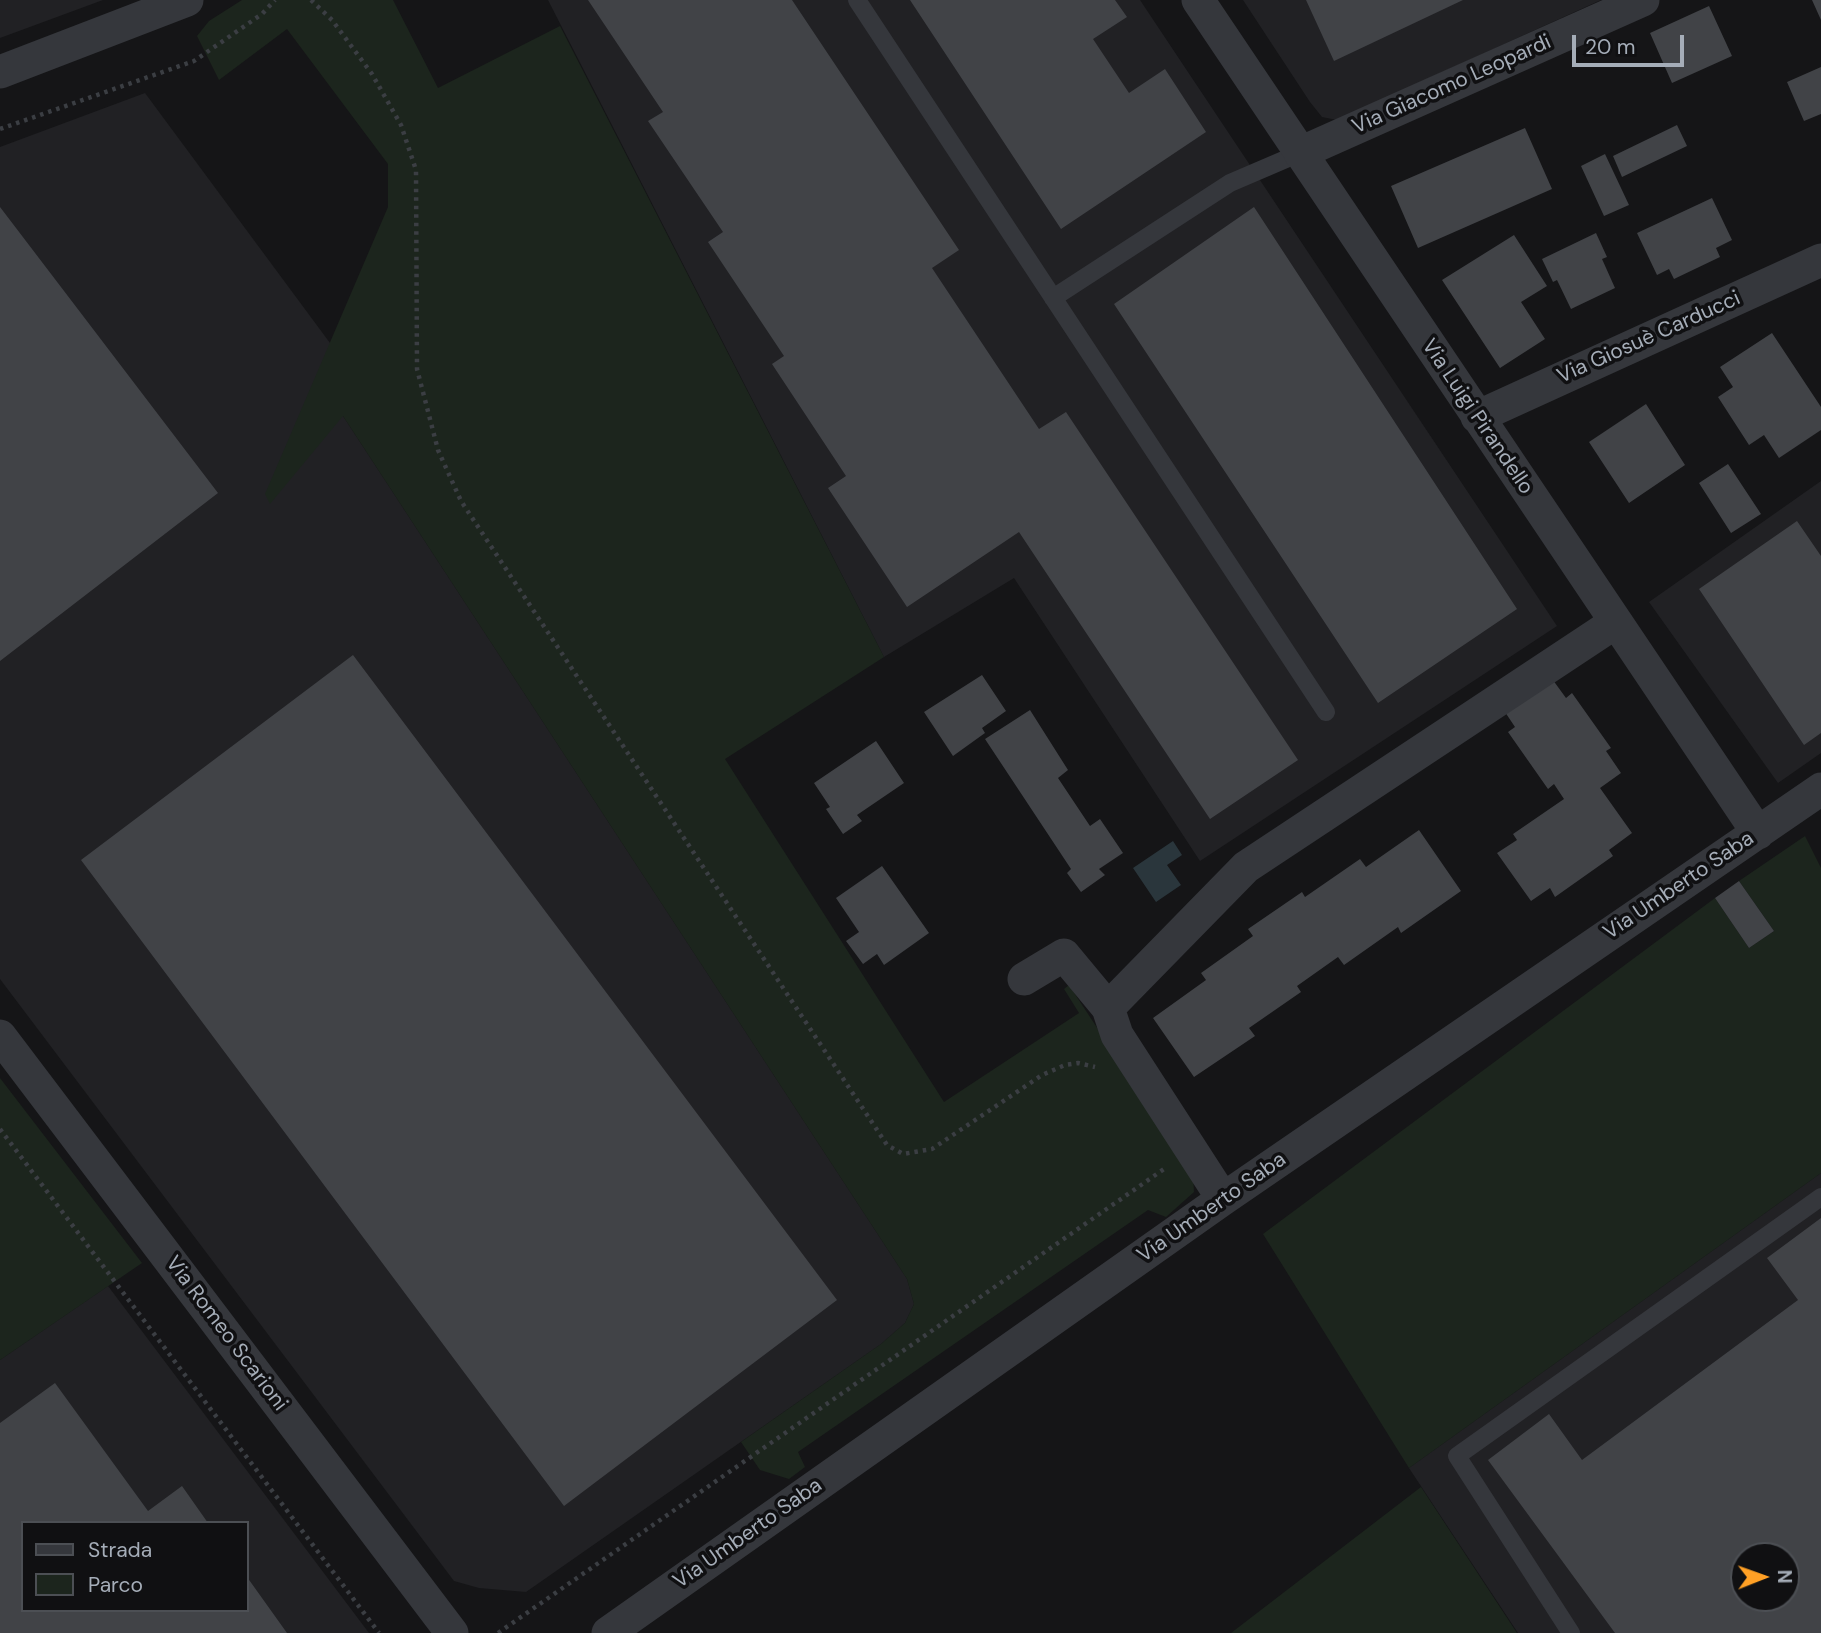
<!DOCTYPE html>
<html>
<head>
<meta charset="utf-8">
<style>
  body { margin:0 }
  #map { position:relative; width:1821px; height:1633px; overflow:hidden; background:#151517; font-family:"DM Sans",sans-serif }
  canvas { display:block }
  .legend { position:absolute; left:21px; top:1521px; width:228px; height:91px; box-sizing:border-box; background:#101012; border:2px solid #4c4f54; margin:0; padding:9px 12px; list-style:none; font-size:21px; color:#a5adb8 }
  .legend li { display:flex; align-items:center; gap:14px; height:35px }
  .legend b { width:35px; border:2px solid #4c4f54 }
  .north { position:absolute; left:1730px; top:1542px; width:70px; height:70px; box-sizing:border-box; background:#101012; border:2px solid #4c4f54; border-radius:50%; rotate:89deg; font-size:19px; font-weight:700; line-height:28px; text-align:center; color:#a5adb8 }
  .north::after { content:''; display:block; margin:auto; width:24px; height:32px; background:#ffa025; clip-path:polygon(50% 0,100% 100%,50% 72%,0 100%) }
  .scale { position:absolute; left:1572px; top:35px; width:112px; height:32px; box-sizing:border-box; border:4px solid #a5adb8; border-top:0; padding-left:9px; font-size:21px; line-height:24px; white-space:nowrap; color:#a5adb8; -webkit-text-stroke:5px #101012; paint-order:stroke }
</style>
</head>
<body>
<div id="map">
<canvas width="1821" height="1633"></canvas>
<ul class="legend">
<li><b style="height:9px;background:#35373c"></b>Strada</li>
<li><b style="height:19px;background:#1c251d"></b>Parco</li>
</ul>
<div class="north">N</div>
<div class="scale">20 m</div>
</div>
<script>
const ctx = document.querySelector('canvas').getContext('2d');
ctx.lineJoin = 'round';
function fill(path, color) { ctx.fillStyle = color; ctx.fill(path, 'evenodd'); }
const toPath = rows => new Path2D(rows.map(r => 'M' + r).join(''));
function strokePath(path, color, width, dash) { ctx.strokeStyle = color; ctx.lineWidth = width; ctx.lineCap = dash ? 'butt' : 'round'; ctx.setLineDash(dash || []); ctx.stroke(path); }
function write(font, color, halo, rows, align = 'center') {
  ctx.font = font + ' "DM Sans",sans-serif'; ctx.lineWidth = 7; ctx.setLineDash([]); ctx.textBaseline = 'middle'; ctx.strokeStyle = halo; ctx.fillStyle = color; for (const [text, x, y, turn = 0] of rows) {
    ctx.save(); ctx.translate(x, y); ctx.rotate((+turn || 0) * Math.PI / 180); ctx.textAlign = isNaN(turn) ? turn : align; if (halo) ctx.strokeText(text, 0, 0); ctx.fillText(text, 0, 0); ctx.restore();
  }
}
const built = toPath([
  [0,0,103,0,0,38],
  [548,0,1140,0,1557,626,1200,861,1014,578,884,657],
  [1243,0,1601,0,1337,120,1322,117,1310,102],
  [145,93,330,343,343,416,907,1279,914,1304,905,1323,881,1344,526,1592,479,1588,454,1581,0,979,0,147],
  [1821,481,1821,753,1778,783,1649,602],
  [1821,1173,1821,1633,1518,1633,1409,1468],
  [1744,1556,1786,1556,1786,1598,1744,1598],
  [108,1286,369,1633,0,1633,0,1360],
  [23,1523,247,1523,247,1610,23,1610]
]);
const green = toPath([
  [242,0,393,0,438,88,560,26,884,657,725,759,944,1102,1079,1013,1064,989,1069,985,1193,1174,1194,1192,1166,1217,1148,1210,798,1452,805,1467,789,1479,760,1470,741,1442,881,1344,905,1323,914,1304,907,1279,343,416,270,504,265,494,388,207,388,164,287,29,219,80,197,36,209,21],
  [1805,836,1821,868,1821,1173,1409,1468,1263,1234,1715,898,1749,948,1774,931,1739,881],
  [0,1078,142,1263,0,1360],
  [1421,1487,1517,1633,1231,1633]
]);
const water = toPath([
  [1173,841,1182,855,1167,865,1181,885,1156,902,1133,868]
]);
const building = toPath([
  [588,0,792,0,959,250,932,268,1039,429,1066,412,1298,760,1210,819,1019,532,907,607,828,488,846,476,772,364,784,356,708,242,723,232,648,121,663,112],
  [910,0,1115,0,1127,17,1093,39,1129,93,1165,69,1206,132,1061,229],
  [1306,0,1463,0,1334,61],
  [1812,0,1821,0,1821,20],
  [1709,6,1732,56,1672,83,1650,33],
  [1821,67,1821,114,1804,121,1787,82],
  [1677,125,1687,146,1622,177,1613,156],
  [1525,128,1552,189,1418,248,1391,186],
  [1605,154,1629,205,1604,216,1581,166],
  [1712,198,1732,240,1716,248,1720,257,1674,279,1669,269,1657,275,1637,233],
  [0,207,218,493,0,661],
  [1254,207,1517,609,1378,703,1114,304],
  [1596,233,1607,257,1602,259,1615,288,1571,309,1557,280,1553,282,1542,259],
  [1514,235,1547,286,1521,302,1545,339,1500,368,1442,280],
  [1772,333,1821,407,1821,430,1779,458,1764,435,1749,445,1718,397,1733,387,1720,367],
  [1646,404,1685,465,1629,503,1589,442],
  [1728,464,1761,514,1731,533,1699,483],
  [1797,521,1821,556,1821,733,1804,745,1699,589],
  [353,655,837,1300,564,1506,81,860],
  [982,675,1006,711,982,728,985,733,953,756,924,712],
  [1550,676,1566,698,1572,693,1611,748,1606,751,1621,773,1600,788,1632,833,1609,850,1613,856,1555,897,1550,888,1531,901,1497,853,1517,840,1513,834,1564,799,1554,784,1548,789,1508,732,1515,727,1503,709],
  [1030,710,1068,770,1058,778,1090,826,1100,819,1123,853,1099,869,1105,875,1081,892,1067,873,1071,869,985,739],
  [876,741,904,783,857,815,862,821,843,834,826,809,830,807,814,783],
  [1419,830,1461,891,1401,933,1398,927,1344,965,1338,957,1297,986,1301,992,1249,1028,1255,1036,1194,1077,1153,1018,1206,980,1201,973,1253,936,1248,929,1302,892,1305,897,1360,859,1366,867],
  [882,866,929,933,884,965,877,954,863,964,846,941,859,932,836,898],
  [1739,881,1774,931,1749,948,1715,898],
  [1821,1218,1821,1633,1615,1633,1488,1460,1549,1414,1582,1460,1798,1300,1767,1258],
  [1744,1556,1786,1556,1786,1598,1744,1598],
  [55,1383,148,1511,182,1486,208,1523,23,1523,23,1610,247,1610,247,1577,287,1633,0,1633,0,1423]
]);
const path = toPath([
  [311,0,332,20,372,74,401,125,416,170,417,369,438,450,461,501,887,1145,903,1154,932,1149,1042,1075,1065,1065,1078,1063,1095,1067],
  [0,129,194,61,262,14,275,0],
  [0,1129,379,1633],
  [498,1633,1164,1169]
]);
const lane = toPath([
  [857,0,1326,712],
  [1053,298,1230,183,1300,153],
  [1571,1633,1457,1456,1821,1197]
]);
const street = toPath([
  [1198,0,1758,833],
  [0,72,187,0],
  [1300,153,1643,0],
  [1477,417,1821,260],
  [1024,979,1064,955,1108,1008],
  [0,1036,452,1633],
  [1223,1199,1117,1035,1108,1008,1246,867,1616,622],
  [608,1633,1223,1199,1821,789]
]);
const streetNames = [
  ["Via Giacomo Leopardi",1452,85,-24],
  ["Via Giosuè Carducci",1649,338,-24],
  ["Via Luigi Pirandello",1477,417,56],
  ["Via Umberto Saba",1679,886,-34],
  ["Via Umberto Saba",1212,1208,-35],
  ["Via Romeo Scarioni",226,1334,53],
  ["Via Umberto Saba",748,1534,-35]
];
fill(built, '#212124');
fill(green, '#1c251d');
fill(water, '#2a363c');
fill(building, '#414347');
strokePath(path, '#3b3e43', 4.5, [3.5, 5]);
strokePath(lane, '#35373c', 18);
strokePath(street, '#35373c', 33);
write('21px', '#a5adb8', '#101012', streetNames);
</script>
</body>
</html>
